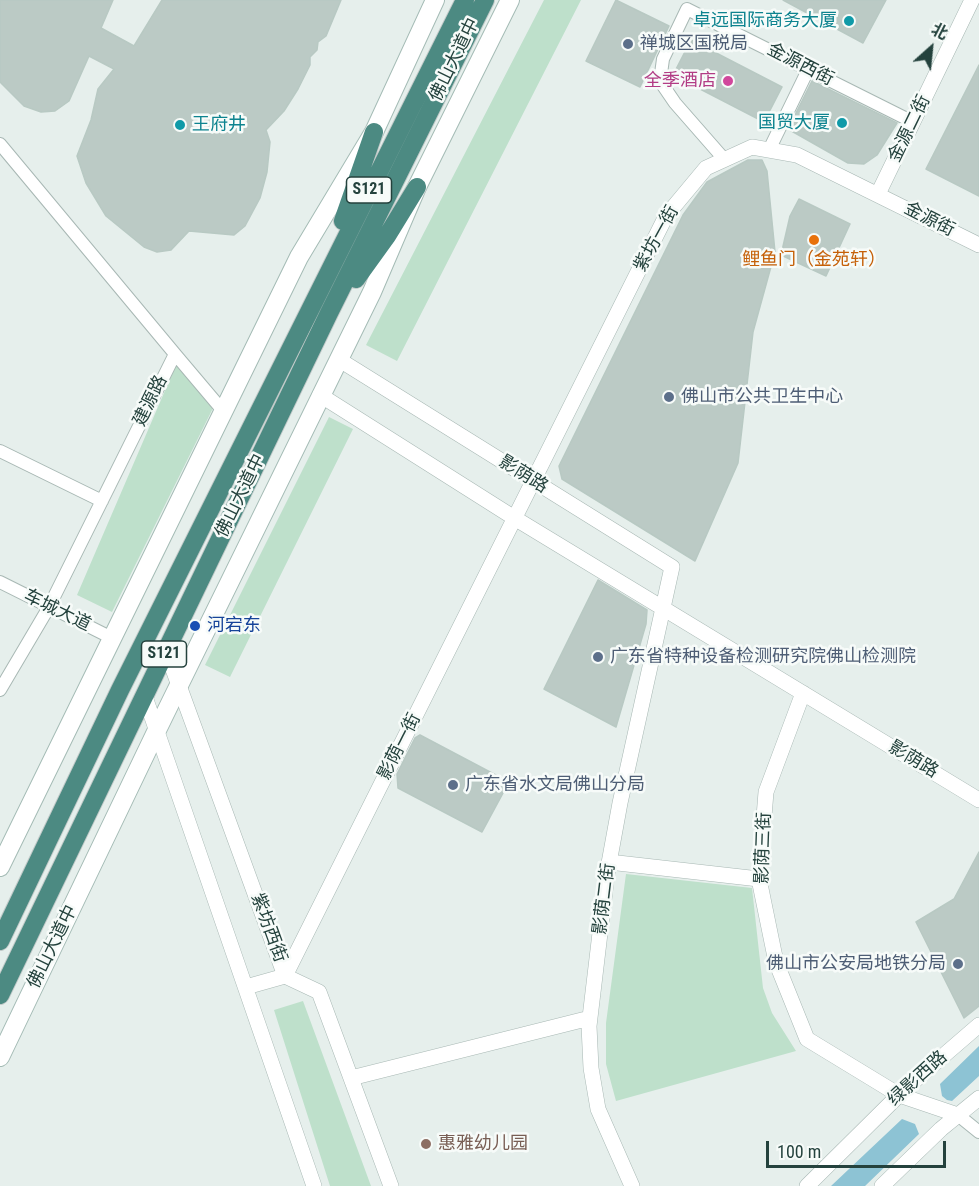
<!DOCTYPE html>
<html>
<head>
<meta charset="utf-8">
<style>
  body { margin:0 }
  #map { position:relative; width:979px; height:1186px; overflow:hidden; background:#e6efec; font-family:"Roboto Condensed","Noto Sans SC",sans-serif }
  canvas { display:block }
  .north { position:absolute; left:901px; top:18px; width:60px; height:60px; -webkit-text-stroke:4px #f7fbf9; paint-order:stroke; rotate:27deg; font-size:16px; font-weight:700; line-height:24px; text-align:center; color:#24423d }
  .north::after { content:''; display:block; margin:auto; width:21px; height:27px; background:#24423d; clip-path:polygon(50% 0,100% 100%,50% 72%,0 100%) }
  .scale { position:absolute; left:766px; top:1141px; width:180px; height:27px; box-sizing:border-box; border:3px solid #24423d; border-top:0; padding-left:8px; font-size:18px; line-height:21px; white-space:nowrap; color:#24423d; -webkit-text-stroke:4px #f7fbf9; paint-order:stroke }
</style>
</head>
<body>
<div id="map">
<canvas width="979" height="1186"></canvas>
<div class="north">北</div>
<div class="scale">100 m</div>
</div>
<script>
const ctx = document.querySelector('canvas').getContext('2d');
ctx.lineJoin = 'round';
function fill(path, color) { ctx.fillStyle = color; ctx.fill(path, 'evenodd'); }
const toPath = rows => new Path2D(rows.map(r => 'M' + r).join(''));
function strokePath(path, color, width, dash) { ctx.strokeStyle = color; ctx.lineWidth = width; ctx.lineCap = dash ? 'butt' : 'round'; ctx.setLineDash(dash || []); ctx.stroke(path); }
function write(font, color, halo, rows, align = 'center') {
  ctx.font = font + ' "Roboto Condensed","Noto Sans SC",sans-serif'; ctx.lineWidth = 5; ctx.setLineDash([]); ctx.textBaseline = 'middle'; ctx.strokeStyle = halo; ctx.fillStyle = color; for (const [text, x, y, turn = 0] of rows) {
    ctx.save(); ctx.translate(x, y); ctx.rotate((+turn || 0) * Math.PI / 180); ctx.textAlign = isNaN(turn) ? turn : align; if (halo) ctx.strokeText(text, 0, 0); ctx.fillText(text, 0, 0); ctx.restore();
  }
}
const green = toPath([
  [544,0,581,0,397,361,366,345],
  [176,365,213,408,112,612,77,595],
  [329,417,353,429,230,677,205,665],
  [626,874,752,888,763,988,772,1013,796,1051,616,1101,606,1064,606,1023],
  [303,1001,371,1186,330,1186,274,1010]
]);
const water = toPath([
  [979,1046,979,1076,952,1101,947,1100,942,1096,940,1084],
  [902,1119,915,1124,919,1134,865,1186,831,1186]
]);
const building = toPath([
  [0,0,113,0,101,28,134,46,162,0,341,0,326,36,318,42,317,50,310,57,310,65,298,89,284,111,266,130,270,142,267,172,260,198,245,226,234,235,189,231,171,250,157,252,144,247,106,216,86,183,77,156,91,120,98,89,114,69,89,56,69,101,55,111,41,112,24,106,0,82,0,0],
  [616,0,669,26,640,87,586,61,616,0],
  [783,0,886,0,863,43,783,0],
  [691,40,782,87,764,122,673,75,691,40],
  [979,65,979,196,926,169,979,65],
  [812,81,897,123,877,155,864,164,848,163,788,129,812,81],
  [748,160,762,160,767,171,775,252,753,332,738,463,695,561,562,479,559,466,683,215,707,182,748,160],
  [799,199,850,224,826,276,781,255,790,216,799,199],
  [598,580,647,610,646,624,616,727,544,689,598,580],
  [420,735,509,782,482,832,398,788,397,774,415,738,420,735],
  [979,852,979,1006,964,1018,916,922,954,899,979,852]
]);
const minor = toPath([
  [0,144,175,354,49,607,0,690],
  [769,150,808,70],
  [724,159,675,103,660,81,663,59,687,9,913,122],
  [175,354,224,412],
  [0,451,102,501],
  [0,582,114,639],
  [958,1115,979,1132]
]);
const tertiary = toPath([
  [878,194,972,0],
  [338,359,672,567,620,803,607,874,589,1026,591,1068,598,1109,632,1186],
  [320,395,516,519,979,800],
  [166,650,285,976,319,992,391,1186],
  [803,693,766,792,759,879,776,962,807,1039,899,1095,958,1115],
  [144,694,314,1186],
  [609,862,759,879],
  [246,987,285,976,666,216,706,168,752,147,797,155,979,245],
  [351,1078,590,1018],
  [807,1186,906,1088,979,1025],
  [882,1186,941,1129,979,1098]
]);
const secondary = toPath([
  [0,867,299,257,374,132,435,0],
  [0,1057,157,730,372,292,417,187,510,0]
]);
const trunk = toPath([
  [343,221,374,132],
  [356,279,387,236,417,187],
  [0,941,120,690,465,0],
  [0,995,329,313,485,0]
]);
const markers = [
  [849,21,6,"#0f9aa8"],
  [628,44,6,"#5c6f8a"],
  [728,81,6,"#d1479c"],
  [842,123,6,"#0f9aa8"],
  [180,125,6,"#0f9aa8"],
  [814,240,6,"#e8710a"],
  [669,397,6,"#5c6f8a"],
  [195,626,6,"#1a4fb4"],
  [598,657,6,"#5c6f8a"],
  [453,785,6,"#5c6f8a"],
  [958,964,6,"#5c6f8a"],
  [426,1144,6,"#8d6e63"]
];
const shields = [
  [369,190,45],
  [164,654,45]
];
const shieldNames = [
  ["S121",369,190],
  ["S121",164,654]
];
const cultureNames = [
  ["卓远国际商务大厦",837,21],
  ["国贸大厦",830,123],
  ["王府井",192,125,"left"]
];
const serviceNames = [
  ["禅城区国税局",640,44],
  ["佛山市公共卫生中心",681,397],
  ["广东省特种设备检测研究院佛山检测院",610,657],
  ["广东省水文局佛山分局",465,785],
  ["佛山市公安局地铁分局",946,964,"right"]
];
const streetNames = [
  ["佛山大道中",455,60,-64],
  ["金源西街",800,65,27],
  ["金源二街",910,129,-64],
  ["金源街",929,220,27],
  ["紫坊一街",657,239,-61],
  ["建源路",151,401,-64],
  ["影荫路",523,475,32],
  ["佛山大道中",241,496,-64],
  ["车城大道",57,611,26],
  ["影荫一街",400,747,-63],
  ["影荫路",913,760,31],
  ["影荫三街",764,848,-88],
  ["影荫二街",605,899,-83],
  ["紫坊西街",268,928,70],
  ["佛山大道中",53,947,-64],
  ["绿影西路",918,1079,-42]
];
const hotelNames = [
  ["全季酒店",716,81]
];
const foodNames = [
  ["鲤鱼门（金苑轩）",814,260]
];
const transitNames = [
  ["河宕东",207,626]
];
const educationNames = [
  ["惠雅幼儿园",438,1144]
];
fill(green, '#bee0cb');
fill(water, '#8dc3d4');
fill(building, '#bbcac5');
strokePath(building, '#b8c9c3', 1.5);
strokePath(minor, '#a8b8b4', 14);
strokePath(tertiary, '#a8b8b4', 16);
strokePath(secondary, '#a4bbb5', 20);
strokePath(trunk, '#c2cac9', 20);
strokePath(minor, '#fff', 12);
strokePath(tertiary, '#fff', 15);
strokePath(secondary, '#fff', 18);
strokePath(trunk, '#4c8a82', 18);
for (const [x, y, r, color] of markers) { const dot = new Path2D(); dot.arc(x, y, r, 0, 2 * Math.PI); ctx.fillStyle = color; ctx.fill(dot); strokePath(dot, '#f7fbf9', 2); }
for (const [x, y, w] of shields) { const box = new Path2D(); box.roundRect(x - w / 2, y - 13, w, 26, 4.5); ctx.fillStyle = '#f7fbf9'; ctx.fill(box); strokePath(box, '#24423d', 1.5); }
write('bold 16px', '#24423d', null, shieldNames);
write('18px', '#0d838f', '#f7fbf9', cultureNames, 'right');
write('18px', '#4e5e75', '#f7fbf9', serviceNames, 'left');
write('18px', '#24423d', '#f7fbf9', streetNames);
write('18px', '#b23c85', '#f7fbf9', hotelNames, 'right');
write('18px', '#c56008', '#f7fbf9', foodNames);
write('18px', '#164399', '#f7fbf9', transitNames, 'left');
write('18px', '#785e54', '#f7fbf9', educationNames, 'left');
</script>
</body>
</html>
